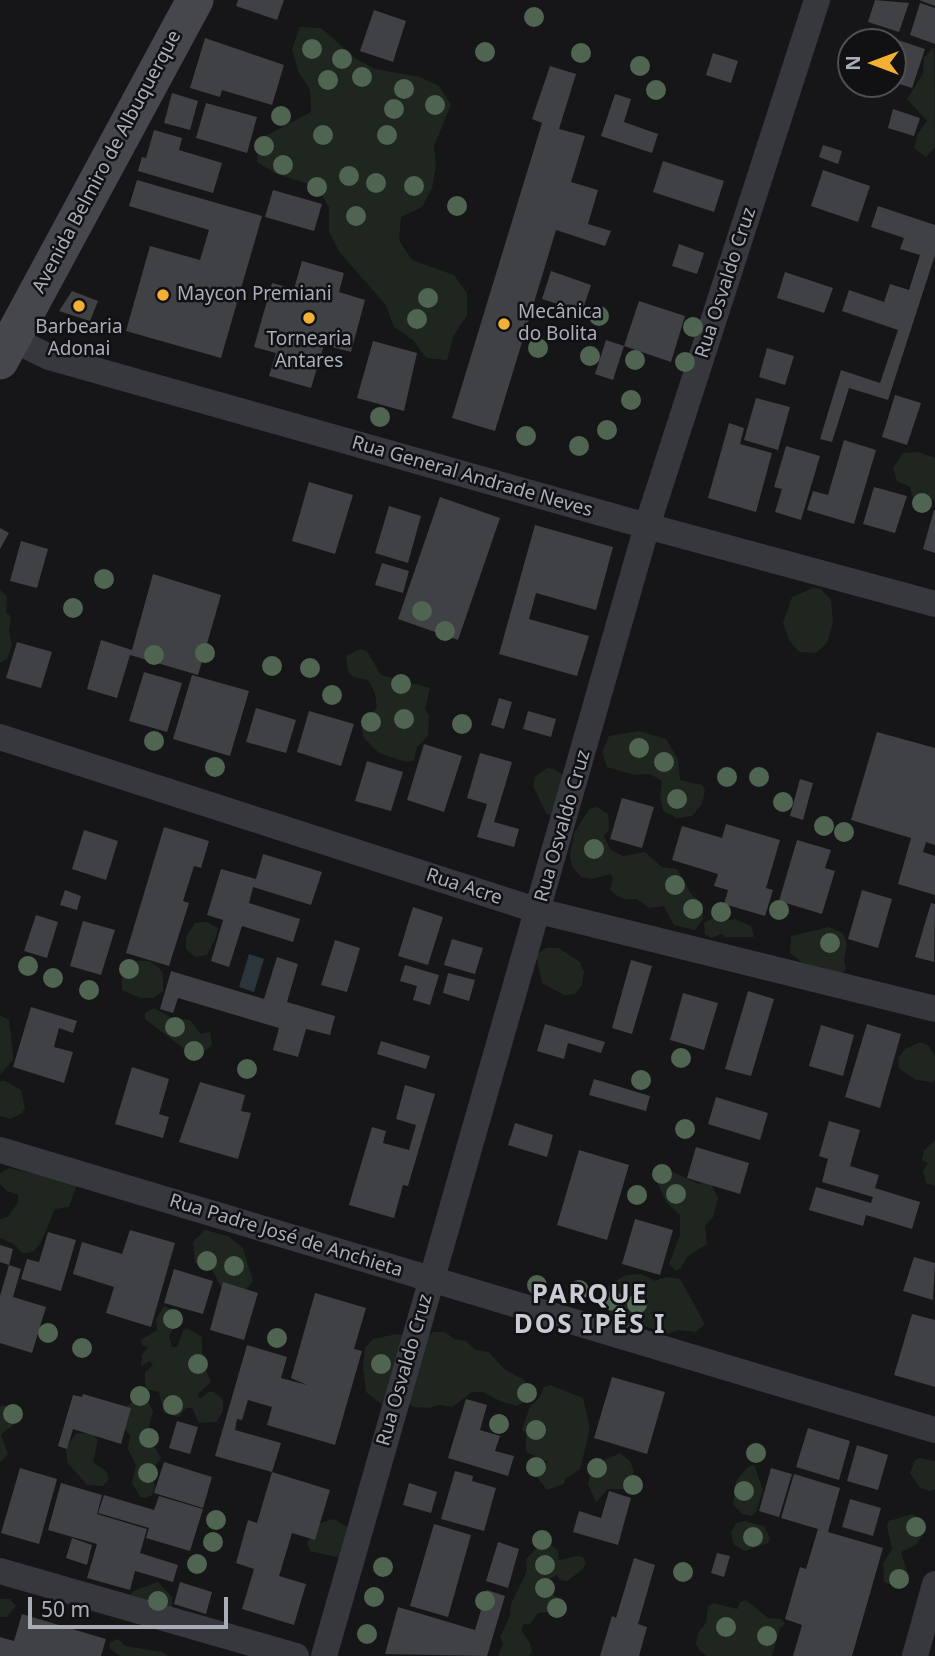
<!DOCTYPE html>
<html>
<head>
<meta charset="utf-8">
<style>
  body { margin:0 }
  #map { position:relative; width:935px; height:1656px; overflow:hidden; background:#161618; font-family:"Noto Sans",sans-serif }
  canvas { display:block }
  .north { position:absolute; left:837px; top:28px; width:70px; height:70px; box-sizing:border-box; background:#111113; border:2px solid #4d4f55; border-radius:50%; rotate:270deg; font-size:19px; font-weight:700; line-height:28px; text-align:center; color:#a8adb8 }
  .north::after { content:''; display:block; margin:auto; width:24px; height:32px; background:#f2b134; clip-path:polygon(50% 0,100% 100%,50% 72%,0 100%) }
  .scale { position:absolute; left:28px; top:1597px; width:200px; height:32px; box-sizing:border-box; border:4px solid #a8adb8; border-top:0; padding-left:9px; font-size:21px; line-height:24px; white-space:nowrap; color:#a8adb8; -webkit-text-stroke:5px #111113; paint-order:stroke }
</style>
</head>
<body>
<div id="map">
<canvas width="935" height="1656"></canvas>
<div class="north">N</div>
<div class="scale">50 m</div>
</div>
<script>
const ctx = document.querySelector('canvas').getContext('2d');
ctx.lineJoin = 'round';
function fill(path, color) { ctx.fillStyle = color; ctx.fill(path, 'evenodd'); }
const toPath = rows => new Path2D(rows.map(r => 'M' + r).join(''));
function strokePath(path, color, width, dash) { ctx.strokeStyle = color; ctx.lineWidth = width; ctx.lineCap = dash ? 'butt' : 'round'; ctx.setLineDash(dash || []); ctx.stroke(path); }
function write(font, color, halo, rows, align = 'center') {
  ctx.font = font + ' "Noto Sans",sans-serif'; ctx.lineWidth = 5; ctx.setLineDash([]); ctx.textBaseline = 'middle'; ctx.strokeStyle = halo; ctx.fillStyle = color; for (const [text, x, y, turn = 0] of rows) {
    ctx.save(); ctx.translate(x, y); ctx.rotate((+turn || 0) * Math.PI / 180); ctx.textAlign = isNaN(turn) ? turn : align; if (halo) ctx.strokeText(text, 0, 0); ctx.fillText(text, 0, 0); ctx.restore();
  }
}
const green = toPath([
  [300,27,321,28,355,58,375,69,420,77,439,86,451,105,434,146,436,166,432,188,422,207,401,217,399,240,412,260,454,275,467,293,467,315,454,335,447,360,426,358,413,340,394,327,386,305,340,253,329,232,329,207,317,187,275,173,257,162,258,140,311,112,310,90,298,71,292,49],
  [934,47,935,147,926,157,914,148,918,133,927,121,907,99,923,74,924,58],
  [918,452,935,458,935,498,923,513,916,509,910,487,897,481,893,468,903,453],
  [813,588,821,589,831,600,833,622,827,643,816,653,799,652,789,640,783,623,792,597],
  [0,590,7,597,6,612,11,617,9,631,12,645,7,659,0,663],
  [360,649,367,651,381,675,430,688,425,709,429,715,428,736,417,747,414,761,406,762,379,753,363,737,361,722,364,714,372,713,377,708,375,693,368,680,353,677,348,671,346,656],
  [639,731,666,739,678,759,680,780,702,785,705,791,702,804,692,816,677,818,663,811,660,796,662,781,650,774,635,775,607,767,602,752,609,736],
  [547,768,554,769,567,778,552,816,546,813,533,786,535,777],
  [597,807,608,814,609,830,604,836,610,849,623,856,645,852,662,867,677,869,691,894,703,904,703,919,695,930,674,925,664,906,649,908,637,899,624,899,614,894,610,889,613,880,611,874,592,879,581,877,572,866,570,855,574,833,589,809],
  [713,918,724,921,735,919,751,926,754,937,726,937,721,934,711,938,705,934,704,923],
  [207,922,218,928,216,937,207,955,195,957,186,949,186,937,195,923],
  [829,927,843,933,847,944,844,960,846,968,843,973,802,963,790,953,791,936],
  [546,948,559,948,580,962,584,972,582,985,575,994,564,995,542,983,536,955],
  [131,961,149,961,157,966,163,973,163,991,153,998,140,998,122,990,122,969],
  [154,1008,172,1018,190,1020,201,1034,210,1032,212,1045,198,1056,185,1054,183,1048,145,1019,145,1013],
  [0,1015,9,1020,13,1055,13,1060,0,1075],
  [921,1042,929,1046,935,1056,935,1080,932,1082,916,1080,899,1068,898,1058,905,1049],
  [0,1081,5,1081,21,1090,25,1108,22,1113,11,1119,0,1116],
  [935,1140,935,1186,926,1183,923,1171,928,1163,922,1160,924,1151],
  [9,1168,77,1184,69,1207,55,1209,41,1242,34,1251,28,1253,22,1253,14,1244,0,1238,0,1219,7,1217,18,1203,18,1195,7,1191,0,1184,0,1173],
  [671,1171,698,1184,710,1182,718,1198,713,1217,705,1226,707,1244,687,1257,681,1268,676,1271,669,1264,680,1235,680,1215,666,1202,656,1179,659,1174],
  [205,1230,228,1236,243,1248,253,1281,245,1291,222,1289,211,1268,195,1263,193,1242],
  [641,1274,655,1281,666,1277,680,1279,705,1324,696,1332,678,1330,667,1334,644,1326,621,1327,616,1323,609,1313,606,1289,610,1284,626,1275],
  [164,1306,174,1310,178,1321,169,1336,172,1347,177,1347,183,1331,187,1328,202,1337,202,1361,211,1382,198,1394,200,1399,208,1392,214,1392,223,1400,223,1411,216,1422,199,1423,192,1408,186,1408,179,1417,164,1413,159,1392,147,1389,145,1384,145,1372,153,1365,150,1361,141,1366,142,1355,148,1347,142,1345,141,1340,157,1330,156,1319],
  [433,1332,445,1332,454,1339,466,1341,475,1350,489,1352,504,1369,524,1380,531,1392,527,1400,517,1406,500,1401,483,1392,472,1392,452,1407,440,1405,428,1408,414,1407,404,1400,381,1404,366,1392,363,1367,365,1348,373,1339,397,1334,422,1339],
  [550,1385,583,1398,590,1429,580,1469,565,1479,564,1484,547,1490,535,1475,548,1462,526,1452,526,1434,522,1429,530,1407,539,1398,544,1387],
  [137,1399,148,1402,153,1411,147,1434,161,1458,150,1473,155,1487,152,1495,146,1498,140,1497,132,1483,136,1465,128,1449,130,1435,124,1428,126,1407],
  [3,1405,15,1409,19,1420,1,1435,8,1454,0,1462,0,1407],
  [76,1433,92,1434,98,1440,93,1462,106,1471,109,1479,103,1486,87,1485,67,1462,66,1448],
  [620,1453,630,1461,634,1472,631,1481,626,1489,608,1489,596,1502,588,1484,592,1466],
  [920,1458,935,1461,935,1489,930,1491,920,1488,910,1473,915,1460],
  [754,1465,763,1490,756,1512,751,1516,742,1514,733,1504,736,1481,748,1467],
  [912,1514,921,1519,922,1536,916,1545,901,1552,909,1577,909,1583,899,1588,884,1582,883,1564,892,1549,887,1526,889,1521],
  [334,1519,349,1528,341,1558,310,1551,307,1542,315,1534,317,1524],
  [744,1521,764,1526,770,1538,768,1543,745,1551,734,1545,731,1533,736,1523],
  [550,1544,558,1551,559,1560,578,1556,583,1557,586,1563,582,1570,567,1581,560,1580,557,1575,541,1583,542,1590,558,1597,560,1603,548,1612,538,1613,530,1624,524,1624,521,1630,530,1643,532,1652,529,1656,498,1656,503,1643,500,1637,510,1616,511,1604,527,1571,526,1559,539,1546],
  [158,1582,172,1597,172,1613,127,1599,133,1591],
  [0,1599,10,1599,16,1606,7,1617,0,1617],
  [746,1600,768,1618,781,1619,785,1624,780,1628,772,1656,707,1656,700,1651,696,1644,698,1633,706,1623,708,1606,714,1603,737,1609,740,1602],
  [118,1639,125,1646,162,1652,169,1656,120,1656,109,1648,110,1642]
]);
const water = toPath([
  [249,954,264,959,254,992,239,987]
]);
const building = toPath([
  [238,0,284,0,277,20,236,6],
  [875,0,909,3,899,32,868,22],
  [919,0,935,0,935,6],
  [920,3,935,8,935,44,910,35],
  [374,10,406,21,393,62,360,51],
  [886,36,925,49,912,88,893,82,893,42,884,42],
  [205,38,284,65,272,105,222,90,220,97,190,88],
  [713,53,738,61,731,83,706,75],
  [550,66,576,74,559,129,585,136,571,182,598,190,588,224,611,231,605,246,556,230,495,431,452,418,542,123,532,119],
  [172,93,198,101,190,130,164,123],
  [615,94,631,99,624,122,658,134,652,153,601,136],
  [206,103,257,117,247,153,196,138],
  [893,109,920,118,914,136,888,128],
  [154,130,182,138,179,150,222,163,213,193,138,171,142,157,146,158],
  [823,145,842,151,838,164,819,157],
  [663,161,724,181,714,212,653,192],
  [823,170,870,186,858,222,811,206],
  [137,180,262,216,221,358,126,331,150,246,200,260,209,230,129,206],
  [273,190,322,204,314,231,265,217],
  [878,206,935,225,935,255,888,400,849,388,832,442,820,439,841,370,880,383,898,330,842,311,849,290,884,302,890,284,909,290,920,255,900,249,904,238,871,227],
  [679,244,704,253,697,274,672,266],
  [302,261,344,273,339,292,365,300,351,352,324,345,311,388,269,376,276,353,254,347,272,283,294,289],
  [551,271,591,285,582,312,542,299],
  [785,272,833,288,824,313,777,298],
  [72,291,98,301,90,321,59,311],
  [639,301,685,316,671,362,624,346],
  [606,340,624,346,613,380,595,374],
  [373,341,417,353,404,411,357,398],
  [767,348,794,356,785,385,759,377],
  [895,395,921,403,907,445,882,437],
  [756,398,790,407,778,450,744,440],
  [729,423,744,428,740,444,772,453,756,512,708,498],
  [844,440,876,450,854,524,807,510,813,491,828,495],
  [786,446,820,456,801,520,775,512,782,489,774,487],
  [309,482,353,495,335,554,292,541],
  [874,487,907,496,895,533,863,524],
  [440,497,500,518,458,640,398,619],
  [389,506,421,516,408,563,375,553],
  [934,510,935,510,935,553,923,549],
  [535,525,613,547,596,610,536,593,529,619,589,636,577,676,499,654],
  [0,528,9,533,0,549],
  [21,541,48,549,37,588,10,581],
  [382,563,409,571,403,593,375,585],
  [153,574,221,595,198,675,130,655,117,698,87,689,101,640,132,650],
  [17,642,52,652,41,688,6,678],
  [144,672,182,683,167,732,129,721],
  [192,675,249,691,230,756,173,739],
  [499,698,512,702,504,729,491,725],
  [256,708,296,720,286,753,246,742],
  [309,711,354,724,341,766,297,752],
  [528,711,556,719,551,737,523,729],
  [877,732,935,748,935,845,926,842,923,852,935,856,935,895,898,884,911,838,851,820],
  [424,744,462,756,444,812,407,800],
  [480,753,512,762,494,822,519,829,514,847,477,837,487,804,467,798],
  [367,761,403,772,391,811,355,801],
  [800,779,813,783,803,820,790,816],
  [622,798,654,807,642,848,610,839],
  [726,824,780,840,766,888,773,890,765,916,724,904,728,890,714,886,718,874,672,860,682,826,722,838],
  [164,827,209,841,201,868,194,866,183,901,189,903,169,966,126,953],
  [84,830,118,841,106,880,72,869],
  [797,840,831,850,825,868,835,871,822,914,779,901],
  [263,854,322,872,311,905,253,887,249,903,300,919,293,942,242,926,229,967,211,961,223,920,207,915,221,869,256,879],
  [65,890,81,896,77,910,60,905],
  [862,890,892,899,878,948,848,939],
  [931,903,935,904,934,962,915,957],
  [413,907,443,917,428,965,398,956],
  [36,915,58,922,47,958,24,951],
  [83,921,115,930,101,975,70,966],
  [452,939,483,948,475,974,444,965],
  [335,940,360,948,347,992,321,985],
  [277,957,298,964,287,1002,335,1016,330,1035,306,1029,298,1057,273,1050,279,1028,178,998,173,1013,160,1009,171,971,264,999],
  [631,960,652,966,632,1034,612,1028],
  [405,965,439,975,430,1005,413,1000,417,986,400,981],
  [448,973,475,980,469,1001,443,993],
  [748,991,774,999,751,1076,725,1069],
  [683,993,718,1003,704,1050,670,1040],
  [31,1007,77,1021,73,1033,59,1028,54,1047,73,1052,64,1083,13,1067],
  [545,1024,605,1042,601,1053,568,1043,564,1059,537,1051],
  [867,1024,901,1034,880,1108,845,1097],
  [821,1025,854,1035,843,1076,809,1066],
  [381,1041,430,1056,426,1069,377,1054],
  [132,1067,169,1079,159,1114,169,1117,163,1138,115,1124],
  [594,1079,650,1096,646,1111,589,1095],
  [200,1082,245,1095,241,1111,251,1113,238,1159,179,1142],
  [405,1085,435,1094,408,1186,403,1185,394,1218,349,1205,372,1127,386,1131,383,1143,409,1150,416,1125,396,1119],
  [716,1097,768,1113,760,1140,708,1124],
  [829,1121,860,1130,850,1166,879,1175,875,1188,920,1202,912,1229,866,1215,863,1226,809,1210,816,1187,871,1203,873,1197,822,1182,828,1159,819,1156],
  [515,1123,553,1135,547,1157,508,1145],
  [696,1147,749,1163,740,1194,687,1178],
  [579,1150,629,1165,607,1240,557,1225],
  [635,1219,673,1230,660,1275,622,1264],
  [130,1230,175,1243,151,1327,106,1313,114,1287,73,1274,82,1242,122,1254],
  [48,1232,76,1240,61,1291,21,1279,27,1259,39,1262],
  [0,1245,13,1249,9,1265,0,1262],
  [914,1257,935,1263,933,1300,903,1291],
  [9,1265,21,1269,13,1297,46,1307,32,1353,0,1343,0,1296],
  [174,1269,213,1281,203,1314,164,1303],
  [223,1282,258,1293,244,1340,210,1330],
  [315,1293,366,1308,354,1349,362,1351,335,1445,267,1425,272,1407,248,1400,242,1420,237,1419,235,1430,281,1443,272,1472,215,1456,247,1345,287,1357,281,1378,307,1385,291,1378],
  [912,1314,935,1320,935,1387,894,1375],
  [612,1377,665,1392,647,1454,594,1438],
  [83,1394,131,1408,121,1444,73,1429,67,1449,58,1446,73,1395,82,1397],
  [466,1399,487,1405,480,1430,500,1436,495,1451,514,1456,508,1476,448,1458],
  [177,1421,198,1427,190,1454,169,1448],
  [808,1428,850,1441,839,1480,796,1467],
  [857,1445,888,1455,878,1490,847,1481],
  [164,1462,212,1477,203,1508,154,1493],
  [20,1468,57,1479,39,1544,1,1533],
  [771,1468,792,1474,779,1517,759,1511],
  [455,1471,473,1476,472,1481,496,1488,484,1531,441,1519],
  [272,1472,330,1490,315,1540,292,1533,279,1576,306,1584,294,1625,242,1609,254,1569,236,1563,248,1520,257,1523],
  [794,1474,840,1488,828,1532,883,1548,852,1656,793,1656,802,1625,785,1619,800,1567,806,1569,818,1529,781,1518],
  [61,1483,102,1495,97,1514,147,1529,140,1553,178,1565,173,1582,135,1571,130,1590,87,1578,97,1544,48,1530],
  [409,1483,437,1492,431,1513,403,1505],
  [609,1491,631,1498,618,1545,573,1532,579,1511,601,1518],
  [104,1495,154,1510,159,1496,203,1509,190,1551,146,1538,149,1528,98,1513],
  [850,1499,881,1508,873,1536,842,1527],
  [434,1524,471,1535,448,1617,410,1606],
  [72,1538,92,1545,87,1565,66,1558],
  [498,1542,519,1549,508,1588,486,1581],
  [717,1553,730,1556,724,1577,711,1573],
  [634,1558,655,1565,638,1624,647,1627,639,1656,600,1656,612,1616,616,1618],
  [180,1582,212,1592,206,1614,174,1604],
  [487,1590,505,1596,487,1656,385,1654,398,1607,475,1630],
  [22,1614,106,1639,101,1656,0,1656,0,1637,14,1641]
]);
const street = toPath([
  [0,338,12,339,49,357,647,526,935,604],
  [0,737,539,911,935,1009],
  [0,1150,935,1430],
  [0,1571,296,1656],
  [324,1656,647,526,817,0],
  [915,1656,935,1584]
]);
const secondary = toPath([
  [0,361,195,0]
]);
const trees = [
  [534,17],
  [312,49],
  [485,52],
  [581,53],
  [342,59],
  [640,66],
  [362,77],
  [328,80],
  [404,89],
  [656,90],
  [435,105],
  [394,109],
  [281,116],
  [323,135],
  [387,135],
  [264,146],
  [283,165],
  [349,176],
  [376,183],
  [414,186],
  [317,187],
  [457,206],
  [356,216],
  [428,298],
  [599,316],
  [417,319],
  [693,327],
  [538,348],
  [590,356],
  [635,360],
  [685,362],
  [631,400],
  [380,417],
  [607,430],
  [526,436],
  [579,446],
  [922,503],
  [104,579],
  [73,608],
  [422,611],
  [445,631],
  [205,653],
  [154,655],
  [272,666],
  [310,668],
  [401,684],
  [332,695],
  [404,719],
  [371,722],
  [462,724],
  [154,741],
  [639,748],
  [664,762],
  [215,767],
  [727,777],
  [759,777],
  [677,799],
  [783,802],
  [824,826],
  [844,832],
  [594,849],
  [675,885],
  [693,909],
  [779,910],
  [721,912],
  [830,943],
  [28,966],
  [129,969],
  [53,978],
  [89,990],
  [175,1027],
  [194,1051],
  [681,1058],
  [247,1069],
  [641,1080],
  [685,1129],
  [662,1174],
  [676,1194],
  [637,1195],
  [207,1261],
  [234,1266],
  [537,1285],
  [579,1290],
  [613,1301],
  [637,1304],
  [173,1319],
  [48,1333],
  [277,1338],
  [82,1348],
  [198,1364],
  [381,1364],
  [527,1393],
  [140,1396],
  [173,1405],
  [13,1414],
  [499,1424],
  [536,1430],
  [149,1438],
  [756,1453],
  [536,1467],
  [597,1468],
  [148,1473],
  [633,1485],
  [744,1491],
  [216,1520],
  [916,1527],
  [753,1537],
  [542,1540],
  [213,1542],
  [197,1564],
  [545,1565],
  [383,1567],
  [683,1572],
  [899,1579],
  [545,1588],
  [374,1597],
  [158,1601],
  [485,1601],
  [557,1608],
  [726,1627],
  [367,1634],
  [767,1636]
];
const markers = [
  [163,295,7,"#f2b134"],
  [79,306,7,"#f2b134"],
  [309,318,7,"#f2b134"],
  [504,324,7,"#f2b134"]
];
const streetNames = [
  ["Avenida Belmiro de Albuquerque",107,162,-62],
  ["Rua Osvaldo Cruz",726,283,-72],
  ["Rua General Andrade Neves",472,477,16],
  ["Rua Osvaldo Cruz",563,826,-74],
  ["Rua Acre",464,887,18],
  ["Rua Padre José de Anchieta",286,1236,17],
  ["Rua Osvaldo Cruz",405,1370,-74]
];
const poiNames = [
  ["Maycon Premiani",177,295],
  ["Mecânica",518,313],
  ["do Bolita",518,335],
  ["Barbearia",79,328,"center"],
  ["Adonai",79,350,"center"],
  ["Tornearia",309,340,"center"],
  ["Antares",309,362,"center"]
];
const districtNames = [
  ["PARQUE",590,1296],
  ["DOS IPÊS I",590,1326]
];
fill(green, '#1e261f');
fill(water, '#2c353c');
fill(building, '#404145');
strokePath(street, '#37383d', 26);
strokePath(secondary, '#45474d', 37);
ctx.fillStyle = '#506452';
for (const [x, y] of trees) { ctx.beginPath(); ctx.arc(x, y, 10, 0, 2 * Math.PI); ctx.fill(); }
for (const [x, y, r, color] of markers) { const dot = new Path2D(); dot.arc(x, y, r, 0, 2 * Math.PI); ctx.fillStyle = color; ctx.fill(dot); strokePath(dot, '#111113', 2.5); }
write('19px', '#a8adb8', '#111113', streetNames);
write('19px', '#a8adb8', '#111113', poiNames, 'left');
ctx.letterSpacing = '2px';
write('bold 26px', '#c9ccd4', '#111113', districtNames);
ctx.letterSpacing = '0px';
</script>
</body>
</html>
